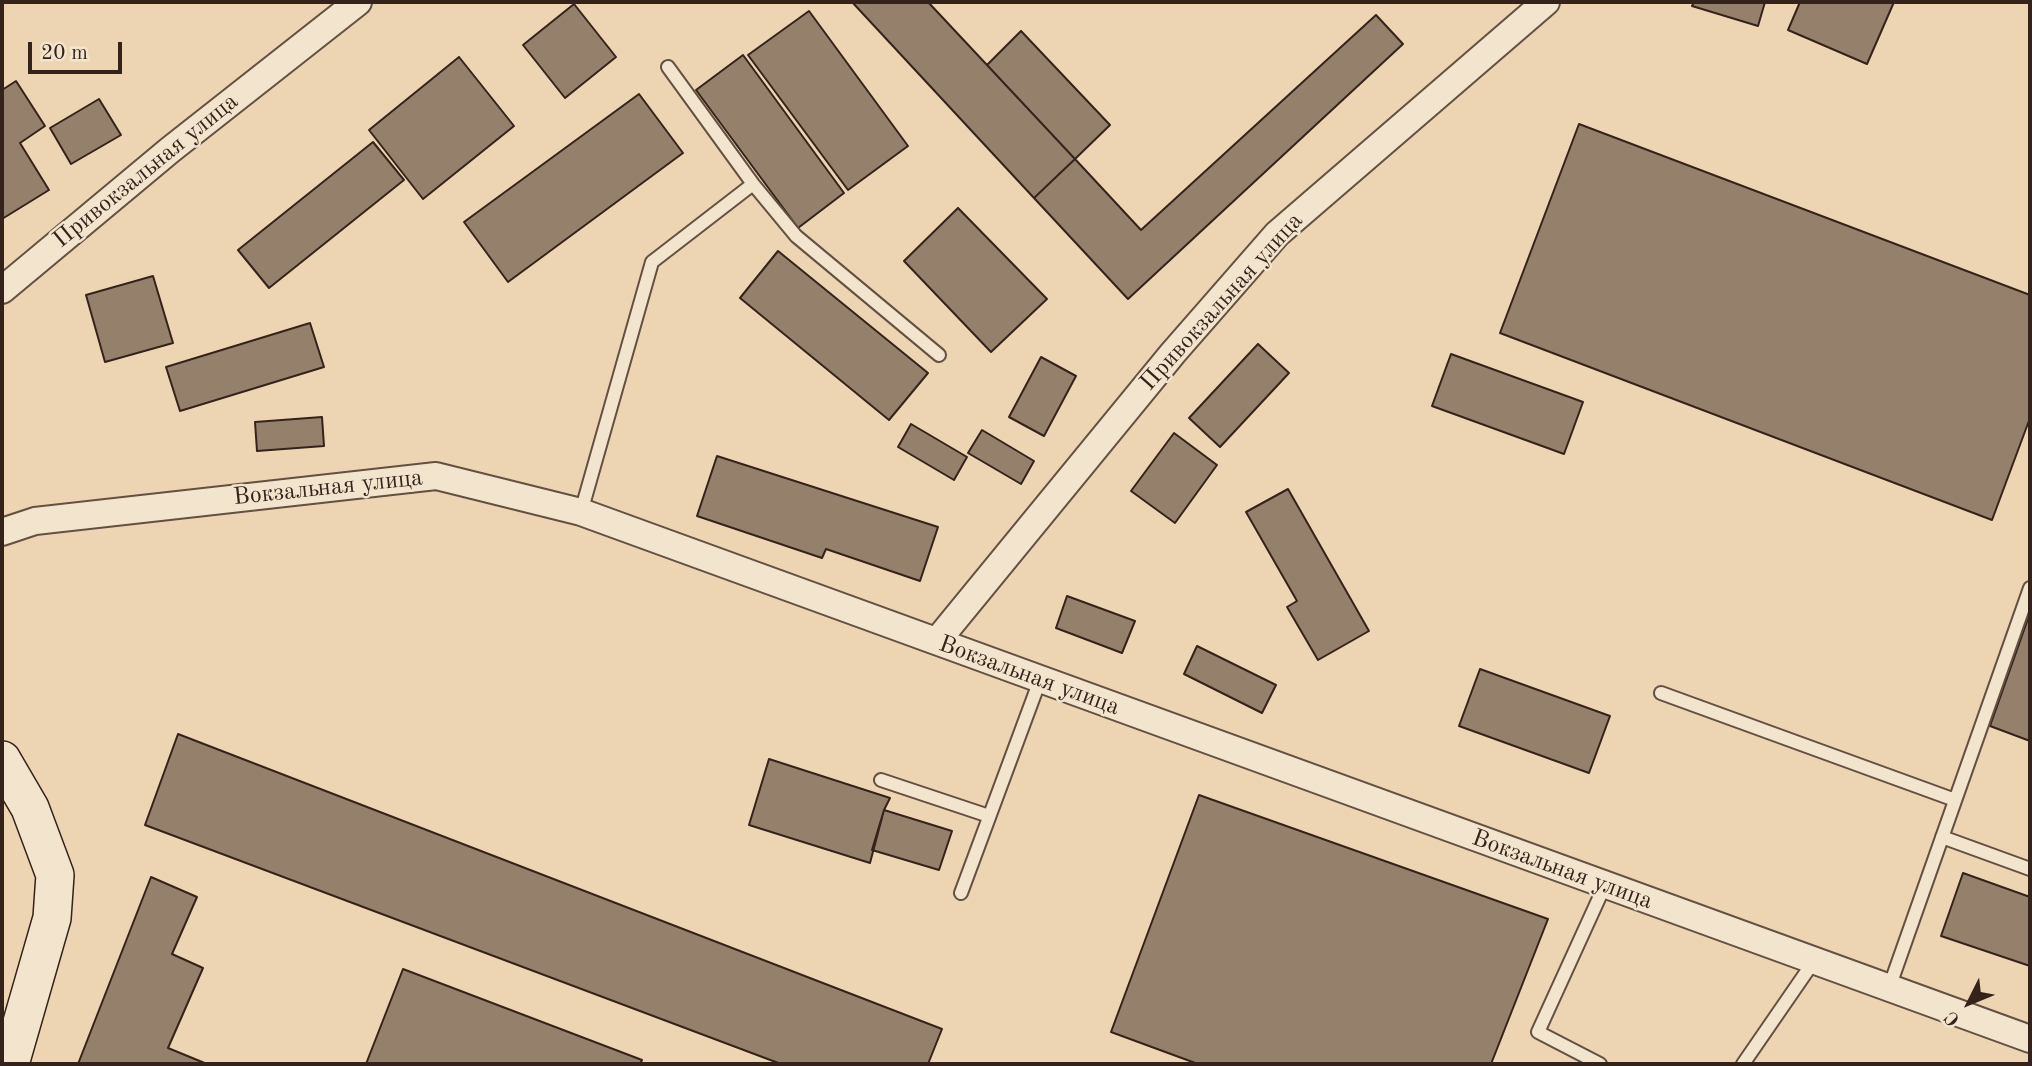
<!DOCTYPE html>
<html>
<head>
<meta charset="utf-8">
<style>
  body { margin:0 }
  #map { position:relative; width:2032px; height:1066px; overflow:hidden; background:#edd5b4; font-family:"Old Standard TT",serif }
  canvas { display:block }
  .frame { position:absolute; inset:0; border:4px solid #35231b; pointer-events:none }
  .north { position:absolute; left:1934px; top:968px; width:70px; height:70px; -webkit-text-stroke:5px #f3e4ce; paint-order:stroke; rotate:227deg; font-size:19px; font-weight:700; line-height:28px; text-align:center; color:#35231b }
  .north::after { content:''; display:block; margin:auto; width:24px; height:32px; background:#35231b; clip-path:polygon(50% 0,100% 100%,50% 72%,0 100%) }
  .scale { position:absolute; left:28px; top:42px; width:94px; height:32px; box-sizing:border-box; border:4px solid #35231b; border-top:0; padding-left:9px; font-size:21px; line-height:24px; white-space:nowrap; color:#35231b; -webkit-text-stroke:5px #f3e4ce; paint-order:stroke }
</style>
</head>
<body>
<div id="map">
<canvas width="2032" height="1066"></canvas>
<div class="frame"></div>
<div class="north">С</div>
<div class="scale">20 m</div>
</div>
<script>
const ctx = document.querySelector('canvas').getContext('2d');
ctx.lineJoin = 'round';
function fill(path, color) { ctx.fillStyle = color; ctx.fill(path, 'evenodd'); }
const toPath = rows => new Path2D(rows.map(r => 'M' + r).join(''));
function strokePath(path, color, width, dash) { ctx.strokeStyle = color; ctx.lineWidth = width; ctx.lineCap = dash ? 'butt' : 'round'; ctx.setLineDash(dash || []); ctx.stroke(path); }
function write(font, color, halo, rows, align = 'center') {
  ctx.font = font + ' "Old Standard TT",serif'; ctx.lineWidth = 5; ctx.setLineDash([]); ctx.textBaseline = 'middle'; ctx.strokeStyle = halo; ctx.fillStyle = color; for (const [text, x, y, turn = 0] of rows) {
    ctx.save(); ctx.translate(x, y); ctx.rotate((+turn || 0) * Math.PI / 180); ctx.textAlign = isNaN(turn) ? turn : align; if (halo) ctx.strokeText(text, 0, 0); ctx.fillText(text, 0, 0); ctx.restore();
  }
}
const building = toPath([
  [852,2,928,2,1075,159,1034,198,852,2],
  [1694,2,1765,2,1758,26,1692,6,1694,2],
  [1800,2,1894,2,1867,64,1788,30,1800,2],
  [574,4,616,57,565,98,523,45,574,4],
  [809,11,908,146,848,190,748,55,809,11],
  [1376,15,1403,44,1128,299,1034,198,1075,159,1141,230,1376,15],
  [1021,31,1110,125,1075,159,987,65,1021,31],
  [743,55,844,193,798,228,696,90,743,55],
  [459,57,514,126,423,199,369,130,459,57],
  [16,81,45,126,20,143,49,190,2,219,2,90,16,81],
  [639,94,683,153,508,282,464,222,639,94],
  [99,99,121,135,71,164,50,128,99,99],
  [1579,124,2030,295,2030,418,1992,520,1500,333,1579,124],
  [373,142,404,180,269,288,238,250,373,142],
  [958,208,1047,299,991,352,904,261,958,208],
  [778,251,928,373,889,420,740,298,778,251],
  [153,276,173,343,105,362,86,295,153,276],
  [310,323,324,367,180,411,166,367,310,323],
  [1258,344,1289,373,1220,447,1189,418,1258,344],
  [1451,354,1583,402,1564,454,1432,406,1451,354],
  [1041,357,1076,376,1044,436,1009,417,1041,357],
  [322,417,324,446,257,451,255,422,322,417],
  [911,424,967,457,954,480,898,447,911,424],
  [982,430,1034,461,1021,484,968,453,982,430],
  [1174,433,1217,465,1175,523,1131,491,1174,433],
  [717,456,938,527,920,581,826,549,822,558,697,516,717,456],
  [1288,489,1369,631,1318,660,1287,607,1297,601,1246,512,1288,489],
  [1067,596,1135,621,1122,653,1056,628,1067,596],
  [2030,613,2030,741,1990,726,2030,613],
  [1197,646,1276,685,1262,713,1184,674,1197,646],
  [1480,669,1610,716,1589,773,1459,726,1480,669],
  [178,734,942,1029,928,1064,781,1064,145,825,178,734],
  [769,759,890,798,884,810,870,863,749,825,769,759],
  [1199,795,1548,919,1491,1064,1198,1064,1111,1032,1199,795],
  [884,810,952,831,939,870,872,850,884,810],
  [1963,873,2030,897,2030,966,1941,936,1963,873],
  [151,877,197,897,172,954,203,968,168,1048,207,1064,78,1064,151,877],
  [403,969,642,1060,640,1064,366,1064,403,969]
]);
const lane = toPath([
  [668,67,753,184],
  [581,512,652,262,753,184,796,236,939,355],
  [1661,693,1955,800],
  [881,780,989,816],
  [1942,837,2030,869],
  [961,893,1040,680],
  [1889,988,2030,588],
  [1600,1064,1538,1032,1605,885],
  [1743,1064,1814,961]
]);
const street = toPath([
  [2,290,170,150,358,2],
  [2,532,35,521,436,476,581,512,2030,1039],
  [937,641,1173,353,1277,234,1546,2]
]);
const secondary = toPath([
  [2,760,30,808,55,875,52,918,10,1064]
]);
const streetNames = [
  ["Привокзальная улица",146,171,-39],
  ["Привокзальная улица",1222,302,-48],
  ["Вокзальная улица",328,488,-6],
  ["Вокзальная улица",1029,676,20],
  ["Вокзальная улица",1562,870,20]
];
fill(building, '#95806b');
strokePath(building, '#35231b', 2);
strokePath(lane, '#635041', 16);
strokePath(street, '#635041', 30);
strokePath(secondary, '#35231b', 40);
strokePath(lane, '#f3e4ce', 12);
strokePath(street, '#f3e4ce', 26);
strokePath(secondary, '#f3e4ce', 37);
write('24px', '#35231b', '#f3e4ce', streetNames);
</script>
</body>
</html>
